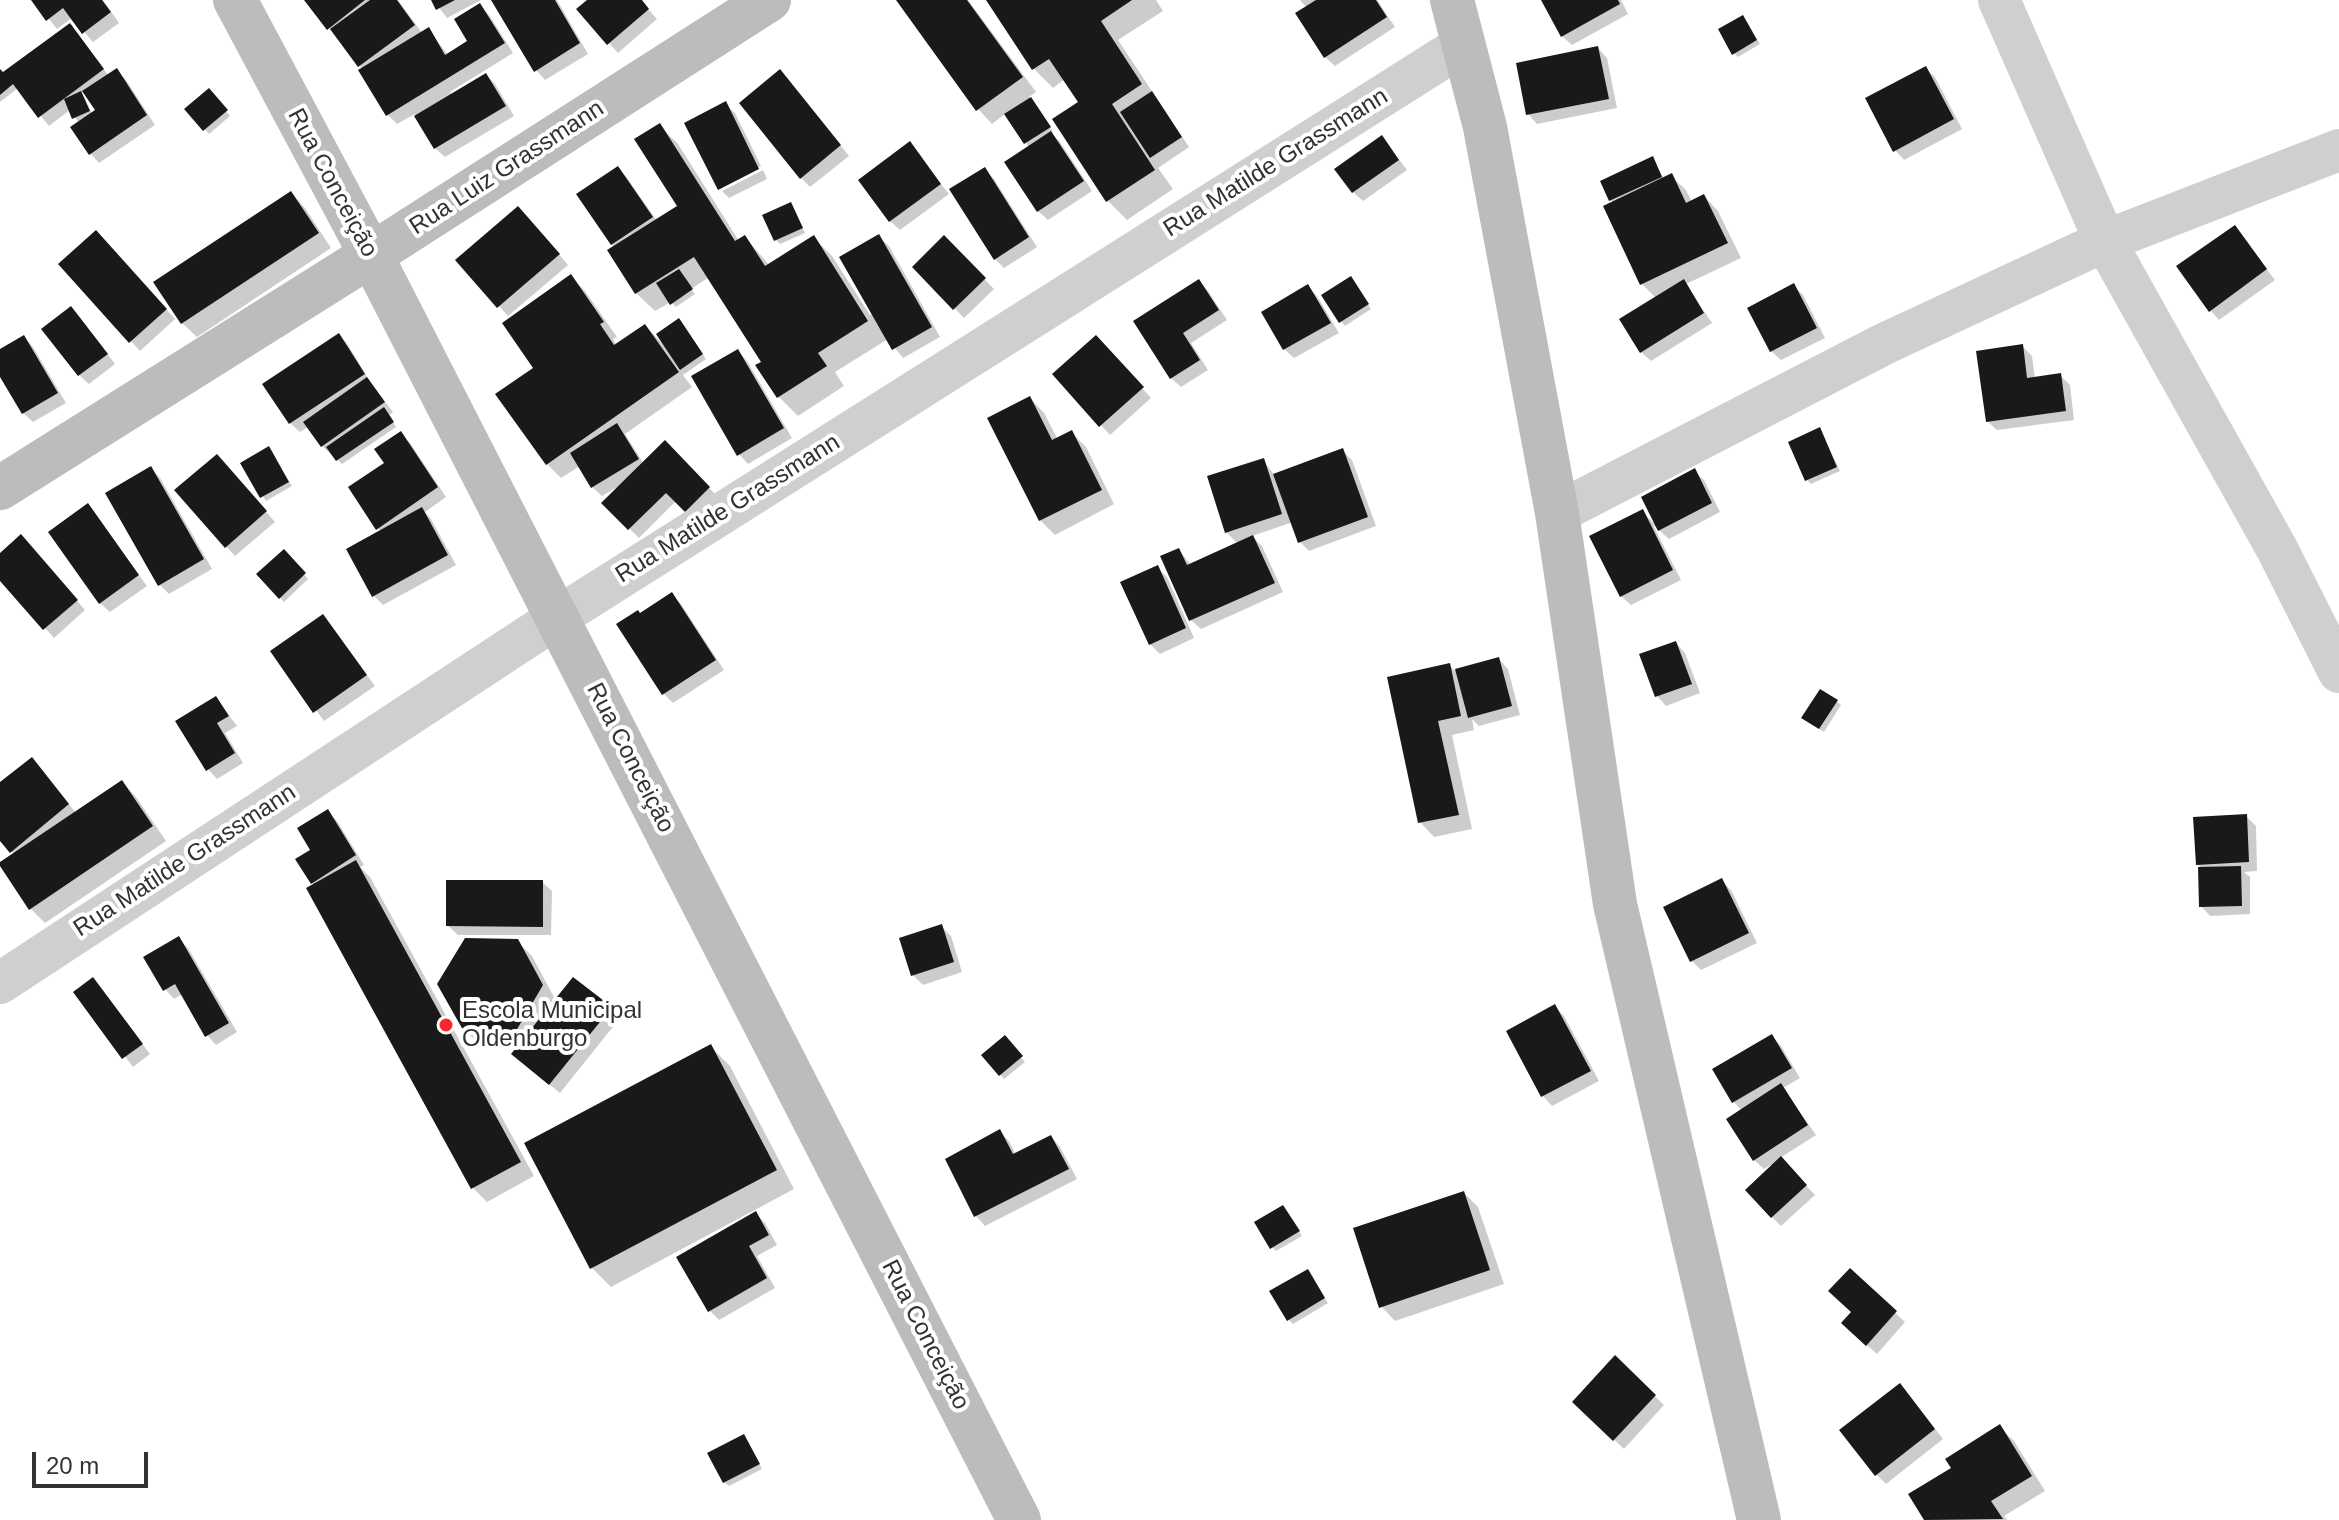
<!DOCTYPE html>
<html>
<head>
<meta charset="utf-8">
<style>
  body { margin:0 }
  #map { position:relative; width:2339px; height:1520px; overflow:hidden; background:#fff; font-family:Helvetica,sans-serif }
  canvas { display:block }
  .scale { position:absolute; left:32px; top:1452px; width:116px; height:36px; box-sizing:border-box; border:4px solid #323232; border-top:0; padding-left:10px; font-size:24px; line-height:28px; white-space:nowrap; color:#323232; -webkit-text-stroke:6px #fff; paint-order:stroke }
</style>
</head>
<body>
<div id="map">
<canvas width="2339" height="1520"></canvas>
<div class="scale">20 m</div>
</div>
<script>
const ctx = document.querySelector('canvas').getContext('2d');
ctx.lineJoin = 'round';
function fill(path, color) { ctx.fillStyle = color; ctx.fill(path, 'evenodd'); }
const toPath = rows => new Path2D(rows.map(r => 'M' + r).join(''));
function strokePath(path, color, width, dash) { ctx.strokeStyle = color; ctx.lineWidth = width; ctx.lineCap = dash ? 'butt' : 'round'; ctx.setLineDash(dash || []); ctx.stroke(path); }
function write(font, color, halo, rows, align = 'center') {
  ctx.font = font + ' Helvetica,sans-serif'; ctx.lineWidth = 8; ctx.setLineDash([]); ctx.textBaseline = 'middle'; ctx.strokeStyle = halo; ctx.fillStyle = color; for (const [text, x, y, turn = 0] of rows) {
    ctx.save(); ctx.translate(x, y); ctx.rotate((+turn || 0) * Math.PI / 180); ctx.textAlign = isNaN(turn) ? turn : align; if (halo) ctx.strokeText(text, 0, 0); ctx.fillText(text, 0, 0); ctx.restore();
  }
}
const shadow = toPath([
  [33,0,103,0,119,23,93,42,72,18,57,29],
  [307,0,398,0,422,33,428,29,448,55,470,41,480,6,489,15,513,53,450,92,452,95,486,75,495,84,514,116,445,157,435,148,415,114,397,124,388,115,361,71,363,70],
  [433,0,481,0,447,18],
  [493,0,557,0,588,54,545,80,536,70],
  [590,0,640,0,657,19,618,53,609,43],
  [901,0,968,0,1036,92,1029,97,1053,132,1051,133,1060,142,1092,191,1048,220,1038,211,1029,147,1006,113,992,124,978,109],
  [989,0,1156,0,1163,11,1118,40,1189,147,1158,168,1173,189,1127,220,1108,201,1081,103,1065,79,1053,88,1034,69],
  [1300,0,1377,0,1395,27,1335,66,1325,57,1307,8],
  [1543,0,1621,0,1628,14,1572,45,1562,36],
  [1747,22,1760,44,1738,57,1734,53],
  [69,25,109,76,116,71,126,80,155,125,99,163,90,153,79,123,70,110,49,126,18,88,0,102,0,70,8,81],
  [84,91,98,111,92,114,82,92],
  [1598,48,1607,58,1617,108,1537,124,1528,114],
  [1925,68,1935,77,1962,129,1904,160,1895,150],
  [789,81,849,156,810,187,801,178],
  [209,91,230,116,209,134,187,109],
  [725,104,735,113,761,166,721,187,721,190,687,123],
  [659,125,678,144,739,241,745,237,770,266,814,238,832,256,870,315,873,313,879,237,889,246,940,337,903,358,888,339,835,372,844,386,798,416,779,397,758,366,763,362,709,277,691,289,695,294,676,307,671,302,655,311,636,293,612,244,618,168,627,178,657,221,679,207],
  [1382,137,1407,170,1363,201,1353,192],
  [909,144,949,194,900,230,890,221],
  [1652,158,1664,179,1671,176,1686,190,1692,202,1704,196,1718,211,1741,258,1686,284,1712,323,1651,361,1641,352,1656,298,1642,284,1606,207,1614,203,1610,200],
  [763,170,767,179,729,198,722,191],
  [984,170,994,179,1037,247,1004,268,995,259],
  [291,193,305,208,331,248,197,337,182,323],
  [790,205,805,233,780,244,776,240],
  [528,218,568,265,508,316,458,260],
  [2234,227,2275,280,2219,320,2210,310],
  [944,238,994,289,964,318,915,267],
  [105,242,175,319,140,351,61,264],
  [571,277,585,291,617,337,613,339,617,346,645,326,664,345,683,325,706,359,683,375,692,387,625,434,644,464,665,443,718,497,696,520,676,501,639,538,604,503,619,486,602,496,592,487,580,466,561,478,547,464,536,369],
  [1199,281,1208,291,1227,320,1191,343,1208,370,1181,387,1171,378,1136,321],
  [1354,283,1371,309,1345,326,1341,321],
  [1794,286,1803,295,1825,338,1781,360,1771,351],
  [1308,287,1317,296,1339,333,1294,358,1284,349],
  [80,318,115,364,89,384,79,375],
  [339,335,348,345,372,385,393,412,389,415,396,427,342,464,322,446,308,427,300,432,290,423],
  [24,337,33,347,66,403,33,422,23,413,0,373,0,351],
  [2022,346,2032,356,2035,379,2060,375,2070,385,2074,420,1997,430,1987,421],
  [1105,347,1151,398,1110,435,1055,374],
  [738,351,747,361,792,438,748,464,739,454],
  [1030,398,1044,413,1058,440,1072,433,1086,447,1114,504,1055,535,1040,520],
  [1820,430,1840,471,1811,484,1807,480],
  [400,434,410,443,446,497,425,512,431,519,456,565,383,605,374,596,381,532,378,528,386,463],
  [268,448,292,486,266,501,242,463],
  [1343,451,1352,460,1376,526,1309,551,1300,542,1293,522,1252,536,1262,546,1283,592,1201,629,1191,620,1179,550,1191,565,1238,544,1226,532,1263,460,1275,476],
  [226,466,275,522,235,556,226,546],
  [151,468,160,478,212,569,169,594,160,585],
  [1694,471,1704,480,1720,512,1669,539,1653,525,1681,580,1631,605,1621,596,1642,512,1657,526],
  [88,506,147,586,110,612,100,603],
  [30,547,85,610,54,638,0,578,0,555],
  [284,552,308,579,284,602,259,575],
  [1157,568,1167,577,1194,638,1160,654,1150,644],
  [671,595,681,604,724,670,673,703,664,694,640,615],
  [323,616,375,686,324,721,273,652],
  [1676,643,1685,653,1700,693,1666,706,1657,696],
  [1499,659,1508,669,1520,715,1479,726,1472,719,1474,730,1452,735,1472,829,1434,837,1420,822,1389,678,1449,665,1455,671],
  [216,698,237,726,225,733,243,763,217,779,208,769],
  [1836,701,1841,705,1824,732,1808,722],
  [41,769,76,813,122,782,136,797,166,841,45,923,30,908,14,854,0,837,0,785],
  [327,811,337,821,364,865,360,867,370,877,534,1176,487,1202,473,1188,312,882,313,851],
  [2246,816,2256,826,2257,871,2244,872,2250,877,2250,914,2210,916,2201,906,2203,869,2197,864],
  [1722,881,1731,890,1757,943,1701,970,1692,961],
  [542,882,552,891,551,935,458,935,448,926],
  [941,926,951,936,962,972,923,985,913,975],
  [179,939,188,948,237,1032,216,1045,207,1035,183,994,174,999,165,989],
  [517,941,532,956,556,1001,610,1009,620,1018,560,1093,523,1063,521,1045,479,1044,464,1029],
  [93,980,150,1054,133,1067,76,992],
  [1555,1007,1564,1016,1599,1081,1552,1106,1543,1096,1509,1031],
  [1772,1036,1781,1046,1800,1078,1783,1088,1816,1135,1780,1158,1815,1195,1781,1226,1772,1217,1775,1165,1774,1163,1764,1169,1754,1160,1742,1111,1734,1102,1715,1070],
  [1009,1042,1025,1062,1004,1079,984,1055],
  [711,1047,730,1066,794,1189,611,1287,592,1268],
  [1000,1132,1009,1141,1016,1155,1051,1137,1060,1147,1077,1179,985,1226,976,1216,947,1159],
  [1464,1193,1478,1207,1504,1284,1395,1321,1381,1306],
  [1283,1207,1302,1236,1276,1251,1272,1247],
  [756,1214,765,1223,777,1245,757,1256,775,1288,719,1320,709,1310],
  [1850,1270,1905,1322,1877,1354,1853,1333],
  [1311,1276,1328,1303,1293,1324,1289,1320],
  [1615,1358,1664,1405,1624,1449,1575,1402],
  [1909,1395,1943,1439,1886,1484,1876,1474],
  [1999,1427,2014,1441,2045,1491,2004,1516,2007,1520,1926,1520,1911,1495,1953,1468],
  [744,1436,762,1469,729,1486,724,1482]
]);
const building = toPath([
  [31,0,102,0,111,12,82,34,63,8,46,21],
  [304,0,365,0,327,30],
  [370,0,397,0,415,25,358,67,330,29],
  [431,0,455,0,436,10],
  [491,0,555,0,580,43,534,72],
  [587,0,642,0,649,9,607,45,576,9],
  [896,0,967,0,1023,77,976,111],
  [986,0,1132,0,1101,21,1142,84,1112,104,1155,170,1106,202,1052,119,1078,102,1049,59,1032,70],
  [1316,0,1376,0,1387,17,1324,58,1295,13],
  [1541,0,1618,0,1620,4,1561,37],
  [480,3,505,43,386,116,358,70,429,27,445,55,467,41,454,19],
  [1743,15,1757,40,1732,55,1718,29],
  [70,23,104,69,38,118,13,84,0,95,0,69,3,72],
  [1598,46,1609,99,1526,115,1516,63],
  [1926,66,1954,119,1893,152,1865,98],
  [117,68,147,115,89,155,70,127,95,110,82,91],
  [780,69,841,145,800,179,739,103],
  [486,73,506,106,434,149,414,116],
  [209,88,228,110,203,131,184,109],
  [81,91,90,111,72,119,64,99],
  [1152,91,1182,137,1150,158,1120,112],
  [1031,97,1051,127,1024,144,1004,114],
  [726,101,759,169,718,190,684,123],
  [660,123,735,241,745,235,765,266,814,235,868,321,818,353,827,366,777,398,755,365,761,362,694,257,635,294,607,250,677,206,634,139],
  [1051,131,1084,181,1037,212,1004,162],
  [1382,135,1399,160,1352,193,1334,169],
  [910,141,941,184,889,222,858,180],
  [1653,156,1662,177,1609,201,1600,181],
  [618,166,653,217,611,245,576,194],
  [985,167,1029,237,994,260,949,189],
  [1672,173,1686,203,1704,194,1728,243,1640,285,1603,206],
  [291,191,319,233,181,324,153,282],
  [791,202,803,228,774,241,762,215],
  [518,206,560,254,497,308,455,260],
  [2235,225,2267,269,2209,312,2176,266],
  [96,230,167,309,129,343,58,264],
  [879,234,932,327,892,350,839,257],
  [944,235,986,278,953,310,912,267],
  [679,269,693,289,670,305,656,283],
  [571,274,604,322,600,324,614,345,645,324,679,372,546,465,495,394,533,368,502,323],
  [1351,276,1369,304,1339,323,1321,295],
  [1199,279,1219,310,1183,333,1200,360,1170,379,1133,321],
  [1684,279,1704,313,1640,353,1619,319],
  [1794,283,1817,328,1770,352,1747,308],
  [1308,284,1331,323,1283,350,1261,312],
  [71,306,108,354,78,376,41,329],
  [679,318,703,354,680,370,656,334],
  [339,333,365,374,289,424,262,384],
  [24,335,58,393,22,414,0,377,0,349],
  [1096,335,1144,387,1099,427,1052,374],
  [2023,344,2027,378,2061,373,2066,411,1986,422,1976,351],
  [738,349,784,428,737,456,691,376],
  [367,377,385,402,321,447,303,422],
  [1030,396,1052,440,1072,430,1102,490,1039,521,987,418],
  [384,407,394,422,336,461,326,447],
  [617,423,639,459,591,488,570,453],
  [1820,427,1837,467,1805,481,1788,442],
  [401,431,438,487,376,530,348,487,384,463,374,449],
  [665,440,710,487,685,512,666,493,628,530,601,503],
  [269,446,289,482,260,498,240,463],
  [1343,448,1368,517,1298,543,1273,474],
  [217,454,267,511,225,548,174,490],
  [1264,458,1282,514,1225,533,1207,476],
  [151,466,204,559,158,586,105,493],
  [1695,468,1712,503,1658,531,1641,497],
  [88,503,139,575,99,604,48,532],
  [422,507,448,555,372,597,346,549],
  [1643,509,1673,570,1620,597,1589,536],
  [21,534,78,600,43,630,0,581,0,553],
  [1253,535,1275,583,1189,621,1160,556,1179,548,1187,565],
  [284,549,306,573,279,599,256,574],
  [1158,565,1186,628,1149,645,1120,582],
  [672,592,716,660,662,695,616,624,638,610,640,613],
  [323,614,367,675,313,713,270,651],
  [1676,641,1692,684,1655,697,1639,654],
  [1499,657,1512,706,1468,718,1455,669],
  [1450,663,1461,716,1438,721,1459,815,1418,823,1387,677],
  [1820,689,1838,700,1819,729,1801,718],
  [216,696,229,716,217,723,235,753,206,771,175,721],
  [32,757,69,804,10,853,0,841,0,782],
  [122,780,153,826,29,910,0,866,0,862],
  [328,809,356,855,311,884,295,859,310,850,297,828],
  [2247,814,2249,862,2196,865,2193,817],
  [356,860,521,1162,471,1189,306,888],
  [2241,866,2242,906,2199,907,2198,867],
  [1722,878,1749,933,1690,962,1663,907],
  [446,880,543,880,543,927,446,926],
  [942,924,954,962,911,976,899,938],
  [179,936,229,1023,205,1037,175,984,163,991,143,957],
  [465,938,518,939,543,985,516,1031,463,1030,437,984],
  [93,977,143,1044,122,1059,73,992],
  [573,977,612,1007,549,1085,511,1054],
  [1555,1004,1591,1071,1541,1097,1506,1031],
  [1772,1034,1792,1068,1732,1103,1712,1069],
  [1005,1035,1023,1056,999,1076,981,1055],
  [711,1044,777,1170,590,1269,524,1143],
  [1781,1083,1808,1125,1753,1161,1726,1119],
  [1000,1129,1013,1154,1051,1135,1069,1169,974,1217,945,1159],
  [1781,1156,1807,1185,1771,1218,1745,1190],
  [1464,1191,1490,1270,1379,1308,1353,1228],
  [1283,1205,1300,1231,1270,1249,1254,1222],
  [756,1211,769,1235,749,1246,767,1278,708,1312,676,1257],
  [1850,1268,1897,1311,1866,1346,1841,1323,1851,1312,1828,1291],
  [1308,1269,1325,1298,1287,1321,1269,1291],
  [1615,1355,1656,1395,1613,1441,1572,1402],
  [1900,1383,1935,1429,1875,1476,1839,1430],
  [2000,1424,2032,1476,1991,1501,2003,1519,1924,1520,1908,1494,1951,1468,1945,1459],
  [744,1434,760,1464,723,1483,707,1453]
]);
const street = toPath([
  [1999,0,2105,241,2277,549,2339,672],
  [1557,513,1884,344,2105,241,2339,150],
  [0,983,558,617,1463,45]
]);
const secondary = toPath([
  [235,0,371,255,1019,1520],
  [1452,0,1485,127,1557,513,1615,904,1759,1520],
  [0,488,371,255,769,0]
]);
const markers = [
  [446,1025,8,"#f5282e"]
];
const streetNames = [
  ["Rua Matilde Grassmann",1276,163,-32],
  ["Rua Luiz Grassmann",507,168,-33],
  ["Rua Conceição",332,183,62],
  ["Rua Matilde Grassmann",728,509,-32],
  ["Rua Conceição",630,758,63],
  ["Rua Matilde Grassmann",185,861,-33],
  ["Rua Conceição",925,1335,63]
];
const poiNames = [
  ["Escola Municipal",462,1011],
  ["Oldenburgo",462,1039]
];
fill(shadow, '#0003');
fill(building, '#191919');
strokePath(street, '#cfcfcf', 42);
strokePath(secondary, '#bcbcbc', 44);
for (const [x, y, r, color] of markers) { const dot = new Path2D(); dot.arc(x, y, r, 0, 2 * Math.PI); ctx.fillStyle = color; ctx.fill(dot); strokePath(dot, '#fff', 3); }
write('24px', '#323232', '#fff', streetNames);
write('24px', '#323232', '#fff', poiNames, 'left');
</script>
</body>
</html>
